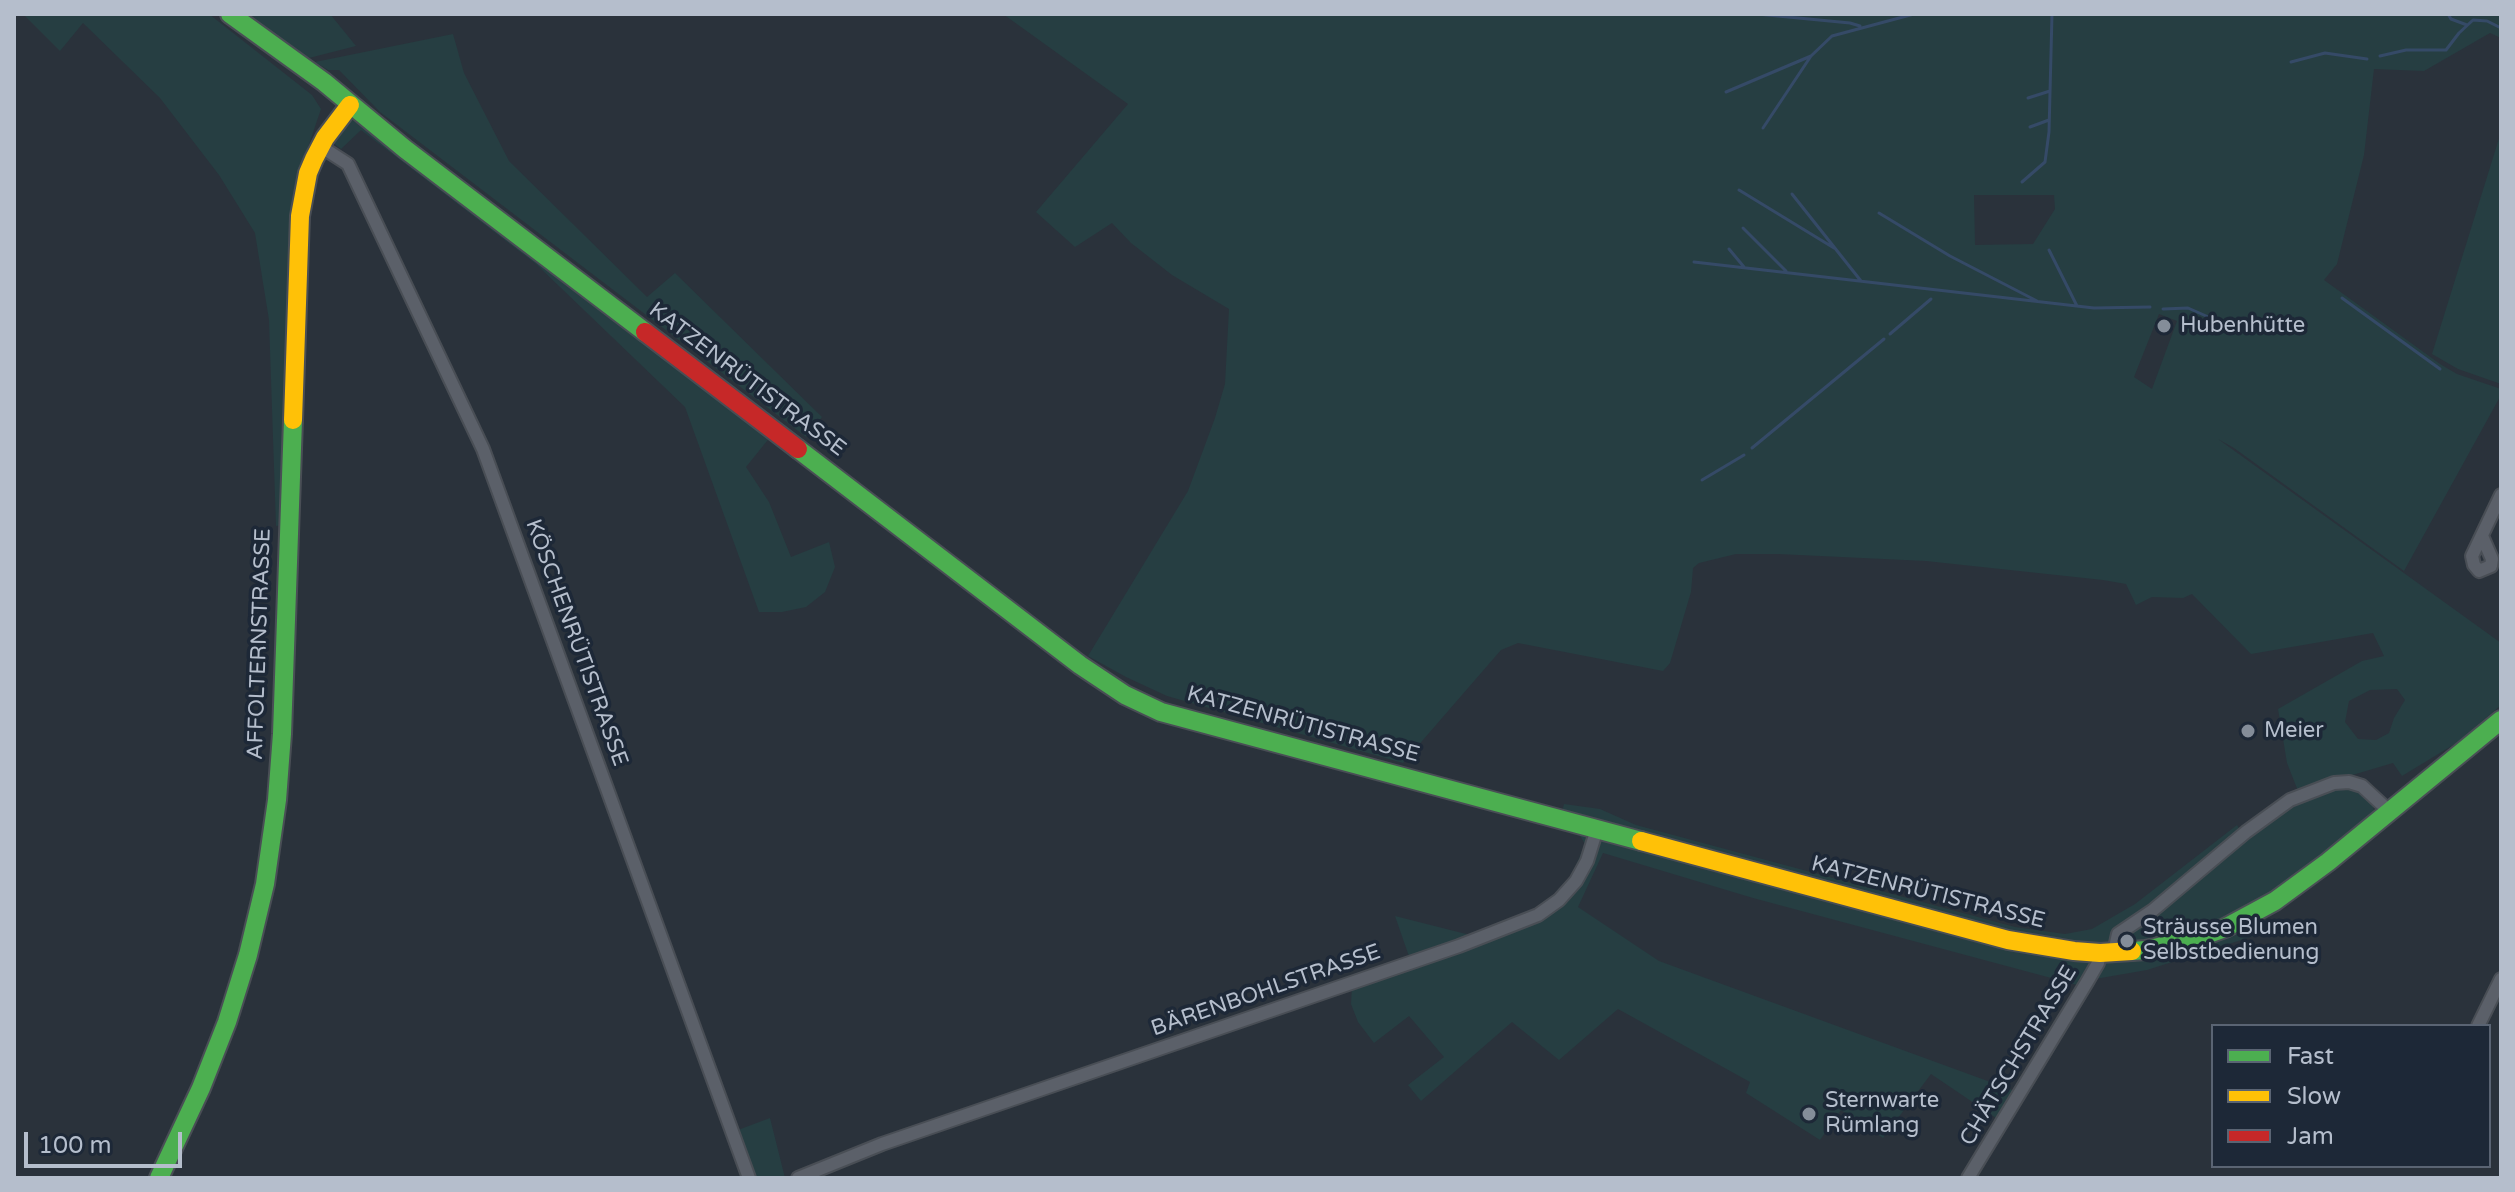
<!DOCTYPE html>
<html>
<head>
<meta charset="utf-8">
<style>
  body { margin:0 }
  #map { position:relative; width:2515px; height:1192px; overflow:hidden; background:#2a323b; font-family:"Varela Round",sans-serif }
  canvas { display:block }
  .frame { position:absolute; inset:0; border:16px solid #b5becc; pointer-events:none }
  .legend { position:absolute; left:2211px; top:1024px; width:280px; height:144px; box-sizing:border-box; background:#1d2837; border:2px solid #5a6473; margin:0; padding:10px 14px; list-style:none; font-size:24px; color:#b5becc }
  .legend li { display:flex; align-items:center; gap:16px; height:40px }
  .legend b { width:40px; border:2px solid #5a6473 }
  .scale { position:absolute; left:24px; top:1132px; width:158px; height:36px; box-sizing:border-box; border:4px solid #b5becc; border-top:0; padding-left:10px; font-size:24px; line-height:28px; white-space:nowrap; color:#b5becc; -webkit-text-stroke:6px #1d2837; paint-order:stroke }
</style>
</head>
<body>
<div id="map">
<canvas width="2515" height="1192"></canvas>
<div class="frame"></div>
<ul class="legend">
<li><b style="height:10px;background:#4caf50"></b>Fast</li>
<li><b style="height:10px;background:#ffc107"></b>Slow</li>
<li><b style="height:10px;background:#c62828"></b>Jam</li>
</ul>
<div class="scale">100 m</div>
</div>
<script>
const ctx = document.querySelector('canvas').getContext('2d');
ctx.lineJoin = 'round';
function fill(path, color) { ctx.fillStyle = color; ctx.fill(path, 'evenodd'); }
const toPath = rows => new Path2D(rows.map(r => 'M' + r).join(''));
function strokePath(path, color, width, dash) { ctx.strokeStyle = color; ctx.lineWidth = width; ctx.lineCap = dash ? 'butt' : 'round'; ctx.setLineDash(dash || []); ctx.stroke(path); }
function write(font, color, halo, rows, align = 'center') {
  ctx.font = font + ' "Varela Round",sans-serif'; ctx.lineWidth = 7; ctx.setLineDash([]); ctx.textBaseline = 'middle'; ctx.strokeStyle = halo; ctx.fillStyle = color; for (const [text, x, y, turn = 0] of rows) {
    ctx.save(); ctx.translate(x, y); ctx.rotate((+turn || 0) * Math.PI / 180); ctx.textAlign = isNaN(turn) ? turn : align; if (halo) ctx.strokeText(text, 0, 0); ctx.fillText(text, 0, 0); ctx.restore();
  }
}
const green = toPath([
  [23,14,209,14,312,95,321,109,300,171,283,525,276,526,269,320,255,233,219,175,160,98,83,23,60,51],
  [243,14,330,14,356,46,309,58,284,46],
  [1003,14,2501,14,2501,38,2490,33,2424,71,2374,69,2364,155,2337,264,2324,280,2440,364,2457,374,2501,389,2501,395,2404,571,2234,448,2218,439,2501,643,2501,705,2458,742,2402,776,2393,763,2298,791,2287,763,2278,709,2362,661,2384,656,2373,633,2251,654,2192,594,2183,598,2152,597,2136,605,2126,584,2103,580,1926,561,1778,554,1736,554,1699,563,1693,568,1691,592,1670,663,1663,671,1518,643,1501,650,1403,763,1167,696,1126,677,1088,656,1188,491,1215,418,1225,384,1229,309,1172,275,1131,243,1112,223,1075,247,1036,212,1128,104],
  [1974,195,2054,195,2055,209,2033,244,1975,245],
  [2159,314,2177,321,2152,389,2134,377],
  [2397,689,2405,700,2394,718,2389,733,2376,740,2358,739,2345,722,2349,701,2370,690],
  [453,34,464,73,509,161,647,297,675,273,822,417,806,437,380,112,339,70,328,70,315,62],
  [348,119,367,125,771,436,746,467,769,502,791,557,829,542,835,567,825,592,806,607,782,612,759,612,685,407,536,264,361,130,341,149,333,143,333,133],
  [2501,132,2501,384,2458,369,2432,354],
  [2343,785,2357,789,2373,803,2374,813,2370,820,2252,909,2260,934,2147,970,2095,979,2081,986,1753,898,1603,853,1578,907,1659,961,2015,1091,1999,1120,1931,1074,1883,1138,1841,1110,1820,1140,1746,1093,1750,1082,1618,1009,1559,1060,1512,1022,1421,1101,1408,1085,1444,1057,1409,1016,1374,1043,1358,1022,1351,1004,1352,987,1412,965,1395,916,1470,935,1530,913,1555,895,1571,877,1585,844,1579,834,1558,827,1564,804,1600,809,1636,825,2015,927,2065,934,2092,929,2135,904,2237,825,2244,837,2285,805],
  [770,1118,785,1178,755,1178,738,1130]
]);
const stream = toPath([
  [1757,14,1850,23,1860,26],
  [2448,14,2451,19,2467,25],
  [2380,56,2406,50,2446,50,2459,33,2473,20,2487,21,2501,28],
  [2291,62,2325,53,2367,59],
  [1726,92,1811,56],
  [2028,98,2050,91],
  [2030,127,2049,120],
  [1763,128,1811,56,1832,36,1914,14],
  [2022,182,2045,162,2049,132,2052,14],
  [1739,190,1834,248],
  [1792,194,1861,281],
  [1879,213,1950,256,2037,301],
  [1743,228,1786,271],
  [1729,249,1744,267],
  [2049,250,2077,306],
  [1694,262,2094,308,2150,307],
  [2342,298,2440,369],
  [2163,309,2188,308,2231,327],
  [1890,334,1931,299],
  [1752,448,1884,339],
  [1702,480,1744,455]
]);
const street = toPath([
  [320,146,348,164,483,449,749,1178],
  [2482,536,2492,559,2491,566,2479,571,2474,565,2472,556,2501,495],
  [2114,952,2118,934,2152,911,2246,832,2290,800,2334,783,2349,782,2362,786,2389,811],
  [2478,1026,2501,979],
  [798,1178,882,1144,1459,946,1538,915,1559,900,1576,881,1587,861,1597,829],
  [1968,1178,2087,982,2098,963,2100,953]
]);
const fast = toPath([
  [230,14,324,82,405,149,645,332],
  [798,449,1080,665,1125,695,1161,712,1641,841],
  [2132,951,2146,950,2200,937,2225,928,2275,901,2328,862,2501,720],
  [159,1178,201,1088,227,1022,248,955,265,884,277,800,282,734,293,420]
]);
const slow = toPath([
  [293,420,300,216,308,173,314,159,325,138,350,105],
  [1641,841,2008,940,2074,951,2100,953,2132,951]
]);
const jam = toPath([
  [645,332,798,449]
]);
const markers = [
  [2164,326,8,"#848d99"],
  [2248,731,8,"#848d99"],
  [2127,941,8,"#848d99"],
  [1809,1114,8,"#848d99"]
];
const poiNames = [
  ["Hubenhütte",2180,326],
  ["Meier",2264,731],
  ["Sträusse Blumen",2143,928],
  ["Selbstbedienung",2143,953],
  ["Sternwarte",1825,1101],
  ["Rümlang",1825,1126]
];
const streetNames = [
  ["KATZENRÜTISTRASSE",747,380,37],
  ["KÖSCHENRÜTISTRASSE",576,643,70],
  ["AFFOLTERNSTRASSE",260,644,-88],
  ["KATZENRÜTISTRASSE",1303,725,15],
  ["KATZENRÜTISTRASSE",1928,893,14],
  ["BÄRENBOHLSTRASSE",1266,991,-19],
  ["CHÄTSCHSTRASSE",2019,1056,-59]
];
fill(green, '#263e42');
strokePath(stream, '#354a67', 3);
strokePath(street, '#494e55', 16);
strokePath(fast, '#494e55', 22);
strokePath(slow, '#494e55', 22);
strokePath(jam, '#494e55', 22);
strokePath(street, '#5b6069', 12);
strokePath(fast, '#4caf50', 18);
strokePath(slow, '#ffc107', 18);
strokePath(jam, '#c62828', 18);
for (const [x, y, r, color] of markers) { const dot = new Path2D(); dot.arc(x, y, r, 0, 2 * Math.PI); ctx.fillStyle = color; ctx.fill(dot); strokePath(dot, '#1d2837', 3); }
write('22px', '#b5becc', '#1d2837', poiNames, 'left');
write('22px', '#b5becc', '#1d2837', streetNames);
</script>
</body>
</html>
